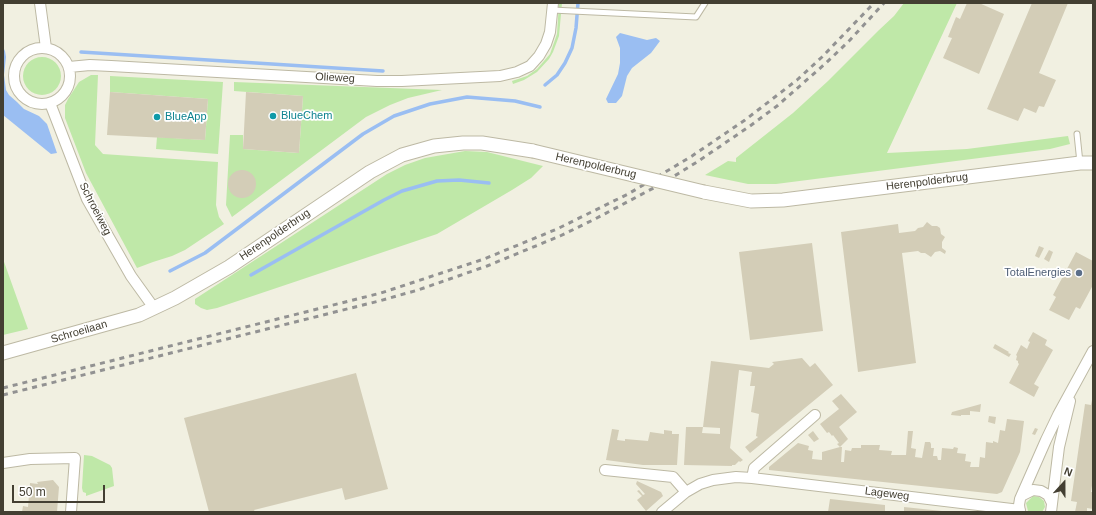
<!DOCTYPE html>
<html>
<head>
<meta charset="utf-8">
<style>
  body { margin:0 }
  #map { position:relative; width:1096px; height:515px; overflow:hidden; background:#f1f0e1; font-family:Helvetica,sans-serif }
  canvas { display:block }
  .frame { position:absolute; inset:0; border:4px solid #433f32; pointer-events:none }
  .north { position:absolute; left:1044px; top:463px; width:40px; height:40px; -webkit-text-stroke:3px #fff; paint-order:stroke; rotate:21deg; font-size:11px; font-weight:700; line-height:16px; text-align:center; color:#433f32 }
  .north::after { content:''; display:block; margin:auto; width:14px; height:18px; background:#433f32; clip-path:polygon(50% 0,100% 100%,50% 72%,0 100%) }
  .scale { position:absolute; left:12px; top:485px; width:93px; height:18px; box-sizing:border-box; border:2px solid #433f32; border-top:0; padding-left:5px; font-size:12px; line-height:14px; white-space:nowrap; color:#433f32; -webkit-text-stroke:3px #fff; paint-order:stroke }
</style>
</head>
<body>
<div id="map">
<canvas width="1096" height="515"></canvas>
<div class="frame"></div>
<div class="north">N</div>
<div class="scale">50 m</div>
</div>
<script>
const ctx = document.querySelector('canvas').getContext('2d');
ctx.lineJoin = 'round';
function fill(path, color) { ctx.fillStyle = color; ctx.fill(path, 'evenodd'); }
const toPath = rows => new Path2D(rows.map(r => 'M' + r).join(''));
function strokePath(path, color, width, dash) { ctx.strokeStyle = color; ctx.lineWidth = width; ctx.lineCap = dash ? 'butt' : 'round'; ctx.setLineDash(dash || []); ctx.stroke(path); }
function write(font, color, halo, rows, align = 'center') {
  ctx.font = font + ' Helvetica,sans-serif'; ctx.lineWidth = 3.5; ctx.setLineDash([]); ctx.textBaseline = 'middle'; ctx.strokeStyle = halo; ctx.fillStyle = color; for (const [text, x, y, turn = 0] of rows) {
    ctx.save(); ctx.translate(x, y); ctx.rotate((+turn || 0) * Math.PI / 180); ctx.textAlign = isNaN(turn) ? turn : align; if (halo) ctx.strokeText(text, 0, 0); ctx.fillText(text, 0, 0); ctx.restore();
  }
}
const green = toPath([
  [559,3,562,3,559,36,553,52,549,59,537,72,524,80,513,84,512,81,527,76,537,69,550,54,557,34],
  [904,3,957,3,887,153,967,149,1068,136,1070,144,1050,149,776,184,748,184,705,175,728,161,736,162,736,158,793,113,828,81,879,30,894,16],
  '23 76a19 19 0 1 1 38 0a19 19 0 1 1-38 0Z',
  [91,75,98,75,95,145,103,154,218,162,216,205,219,217,224,224,185,250,172,256,153,262,137,268,86,173,65,118,65,105,68,99,79,82],
  [110,76,223,82,218,154,156,149,157,137,205,140,208,99,110,92],
  [234,82,442,90,408,98,390,105,366,117,232,217,226,205,230,135,243,135,243,149,299,153,303,96,234,91],
  [465,151,487,152,543,166,531,178,512,190,437,234,217,308,207,310,201,308,195,304,195,299,387,174,405,165,425,158],
  [3,259,28,329,3,335],
  [84,455,92,456,110,465,112,468,114,486,86,496,86,493,83,492,82,488],
  [1033,496,1039,497,1044,501,1045,507,1042,512,1028,511,1026,503]
]);
const water = toPath([
  [620,33,647,40,656,38,660,41,651,53,632,68,627,76,622,96,616,103,608,103,606,99,618,74,620,63,620,48,616,37],
  [3,47,5,51,6,57,4,75,6,90,9,95,17,102,24,109,39,116,47,124,57,153,51,154,3,115]
]);
const stream = toPath([
  [81,52,383,71],
  [545,85,557,75,565,63,572,48,576,28,578,3],
  [170,271,205,253,363,134,394,116,430,104,467,97,515,101,540,107],
  [251,275,384,200,402,191,437,181,459,180,489,183]
]);
const building = toPath([
  [967,3,979,3,1004,14,979,74,943,58,952,38,948,37,956,17,960,19],
  [1032,3,1068,3,1039,73,1056,80,1044,107,1039,106,1036,113,1024,108,1018,121,987,109],
  [110,92,208,99,205,140,107,135],
  [246,92,303,96,299,153,243,149],
  '228 184a14 14 0 1 1 28 0a14 14 0 1 1-28 0Z',
  [927,222,932,226,937,226,940,228,941,234,945,237,942,242,942,248,946,251,945,254,940,251,935,252,931,257,925,253,921,253,918,251,902,253,916,363,858,372,841,232,898,224,899,233,915,231,918,228,923,227],
  [812,243,823,331,750,340,739,252],
  [1039,246,1044,248,1039,258,1035,256],
  [1049,250,1053,252,1049,262,1044,259],
  [1076,252,1093,261,1093,285,1080,309,1076,307,1069,320,1049,310,1056,297,1053,295],
  [1033,332,1047,340,1045,345,1053,350,1034,384,1039,387,1034,397,1009,383,1019,364,1018,363,1018,361,1016,360,1017,356,1016,355,1021,345,1027,349,1030,342,1028,341],
  [995,344,1009,352,1008,353,1011,354,1009,357,993,348],
  [802,358,810,367,815,363,833,385,750,453,745,447,758,437,756,436,759,414,751,412,755,386,750,386,752,372,739,370,730,448,743,460,740,462,739,461,735,465,732,465,732,466,684,465,686,427,703,427,702,433,720,434,720,428,703,427,711,361,769,368,774,364,772,362],
  [356,373,388,489,345,500,342,488,254,510,255,512,209,512,184,418],
  [841,394,857,412,839,427,848,439,840,447,842,447,841,462,844,462,845,450,851,451,852,448,861,448,861,445,880,445,879,450,892,451,891,455,906,455,908,431,913,431,911,448,916,449,915,457,922,458,925,442,930,442,931,444,931,448,934,448,933,456,937,456,938,460,941,460,942,448,953,449,954,447,958,448,957,453,966,454,965,461,971,462,970,467,979,467,980,457,985,458,986,442,993,443,993,441,998,443,1000,430,1005,431,1007,419,1024,421,1020,452,1002,492,997,494,769,470,769,467,798,443,809,446,808,450,813,451,812,459,822,460,822,452,840,447,837,444,839,443,833,435,832,436,829,432,827,433,820,424,839,409,832,401],
  [1092,400,1093,479,1091,492,1093,492,1093,509,1087,508,1087,512,1075,512,1077,502,1071,501,1085,404,1091,405],
  [981,404,980,412,970,411,970,415,961,415,961,416,951,415,952,412],
  [989,416,996,417,995,424,988,422],
  [1035,428,1038,429,1035,435,1032,434],
  [612,429,619,430,617,440,625,441,625,439,648,441,650,432,664,434,664,430,672,431,672,434,679,434,677,465,643,465,606,460],
  [813,431,819,439,814,442,808,435],
  [53,480,59,487,57,512,22,512,23,506,28,507,30,483,38,484,37,482],
  [637,481,661,492,663,496,646,511,637,500,642,496,637,491,639,490,643,495,645,494,636,484],
  [830,499,885,505,885,512,828,512],
  [904,507,942,511,942,512,904,512]
]);
const service = toPath([
  [552,10,696,17,705,3],
  [1077,134,1080,163]
]);
const minor = toPath([
  [40,3,46,48],
  '14 76a28 28 0 1 1 56 0a28 28 0 1 1-56 0Z',
  [69,67,90,65,111,66,377,81,402,81,500,76,517,72,530,66,539,56,546,44,550,32,553,3],
  [50,103,87,199,131,276,154,308],
  [3,463,30,459,75,458,71,512],
  [605,470,673,477,686,492],
  [752,478,754,468,815,415],
  [1023,495,1033,490,1041,491,1048,495,1052,503],
  [662,512,686,492,700,484,713,480,736,477,752,478,1020,510],
  [1020,512,1019,505,1020,499,1046,440,1058,415,1093,351],
  [1051,512,1059,447,1070,401]
]);
const tertiary = toPath([
  [704,192,751,201,783,200,1080,163,1093,163],
  [3,353,139,315,175,298,229,267,370,172,402,155,434,146,463,143,482,143,533,151]
]);
const rail = toPath([
  [3,388,381,293,484,259,557,229,628,194,657,177,692,156,745,120,797,80,822,57,874,3],
  [3,395,379,301,418,290,487,266,560,236,595,219,663,183,697,162,750,126,777,106,826,63,850,40,884,3]
]);
const tertiaryBridge = toPath([
  [533,151,704,192]
]);
const markers = [
  [273,116,4,"#0f9aa8"],
  [157,117,4,"#0f9aa8"],
  [1079,273,4,"#5c6f8a"]
];
const streetNames = [
  ["Olieweg",335,78,3],
  ["Herenpolderbrug",596,166,13],
  ["Herenpolderbrug",927,182,-7],
  ["Schroeiweg",95,209,63],
  ["Herenpolderbrug",275,235,-34],
  ["Schroeilaan",79,332,-16],
  ["Lageweg",887,494,7]
];
const cultureNames = [
  ["BlueChem",281,116],
  ["BlueApp",165,117]
];
const serviceNames = [
  ["TotalEnergies",1071,273]
];
fill(green, '#bfe8a8');
fill(water, '#9abef2');
strokePath(stream, '#9abef2', 3.5);
fill(building, '#d3cdb7');
strokePath(service, '#bdb9a4', 7);
strokePath(minor, '#bdb9a4', 12);
strokePath(tertiary, '#bdb9a4', 15);
strokePath(service, '#fff', 5);
strokePath(minor, '#fff', 10);
strokePath(tertiary, '#fff', 13);
strokePath(rail, '#929292', 3, [5, 5]);
strokePath(tertiaryBridge, '#bdb9a4', 15, []);
strokePath(tertiaryBridge, '#fff', 13);
for (const [x, y, r, color] of markers) { const dot = new Path2D(); dot.arc(x, y, r, 0, 2 * Math.PI); ctx.fillStyle = color; ctx.fill(dot); strokePath(dot, '#fff', 1.5); }
write('11px', '#433f32', '#fff', streetNames);
write('11px', '#0d838f', '#fff', cultureNames, 'left');
write('11px', '#4e5e75', '#fff', serviceNames, 'right');
</script>
</body>
</html>
